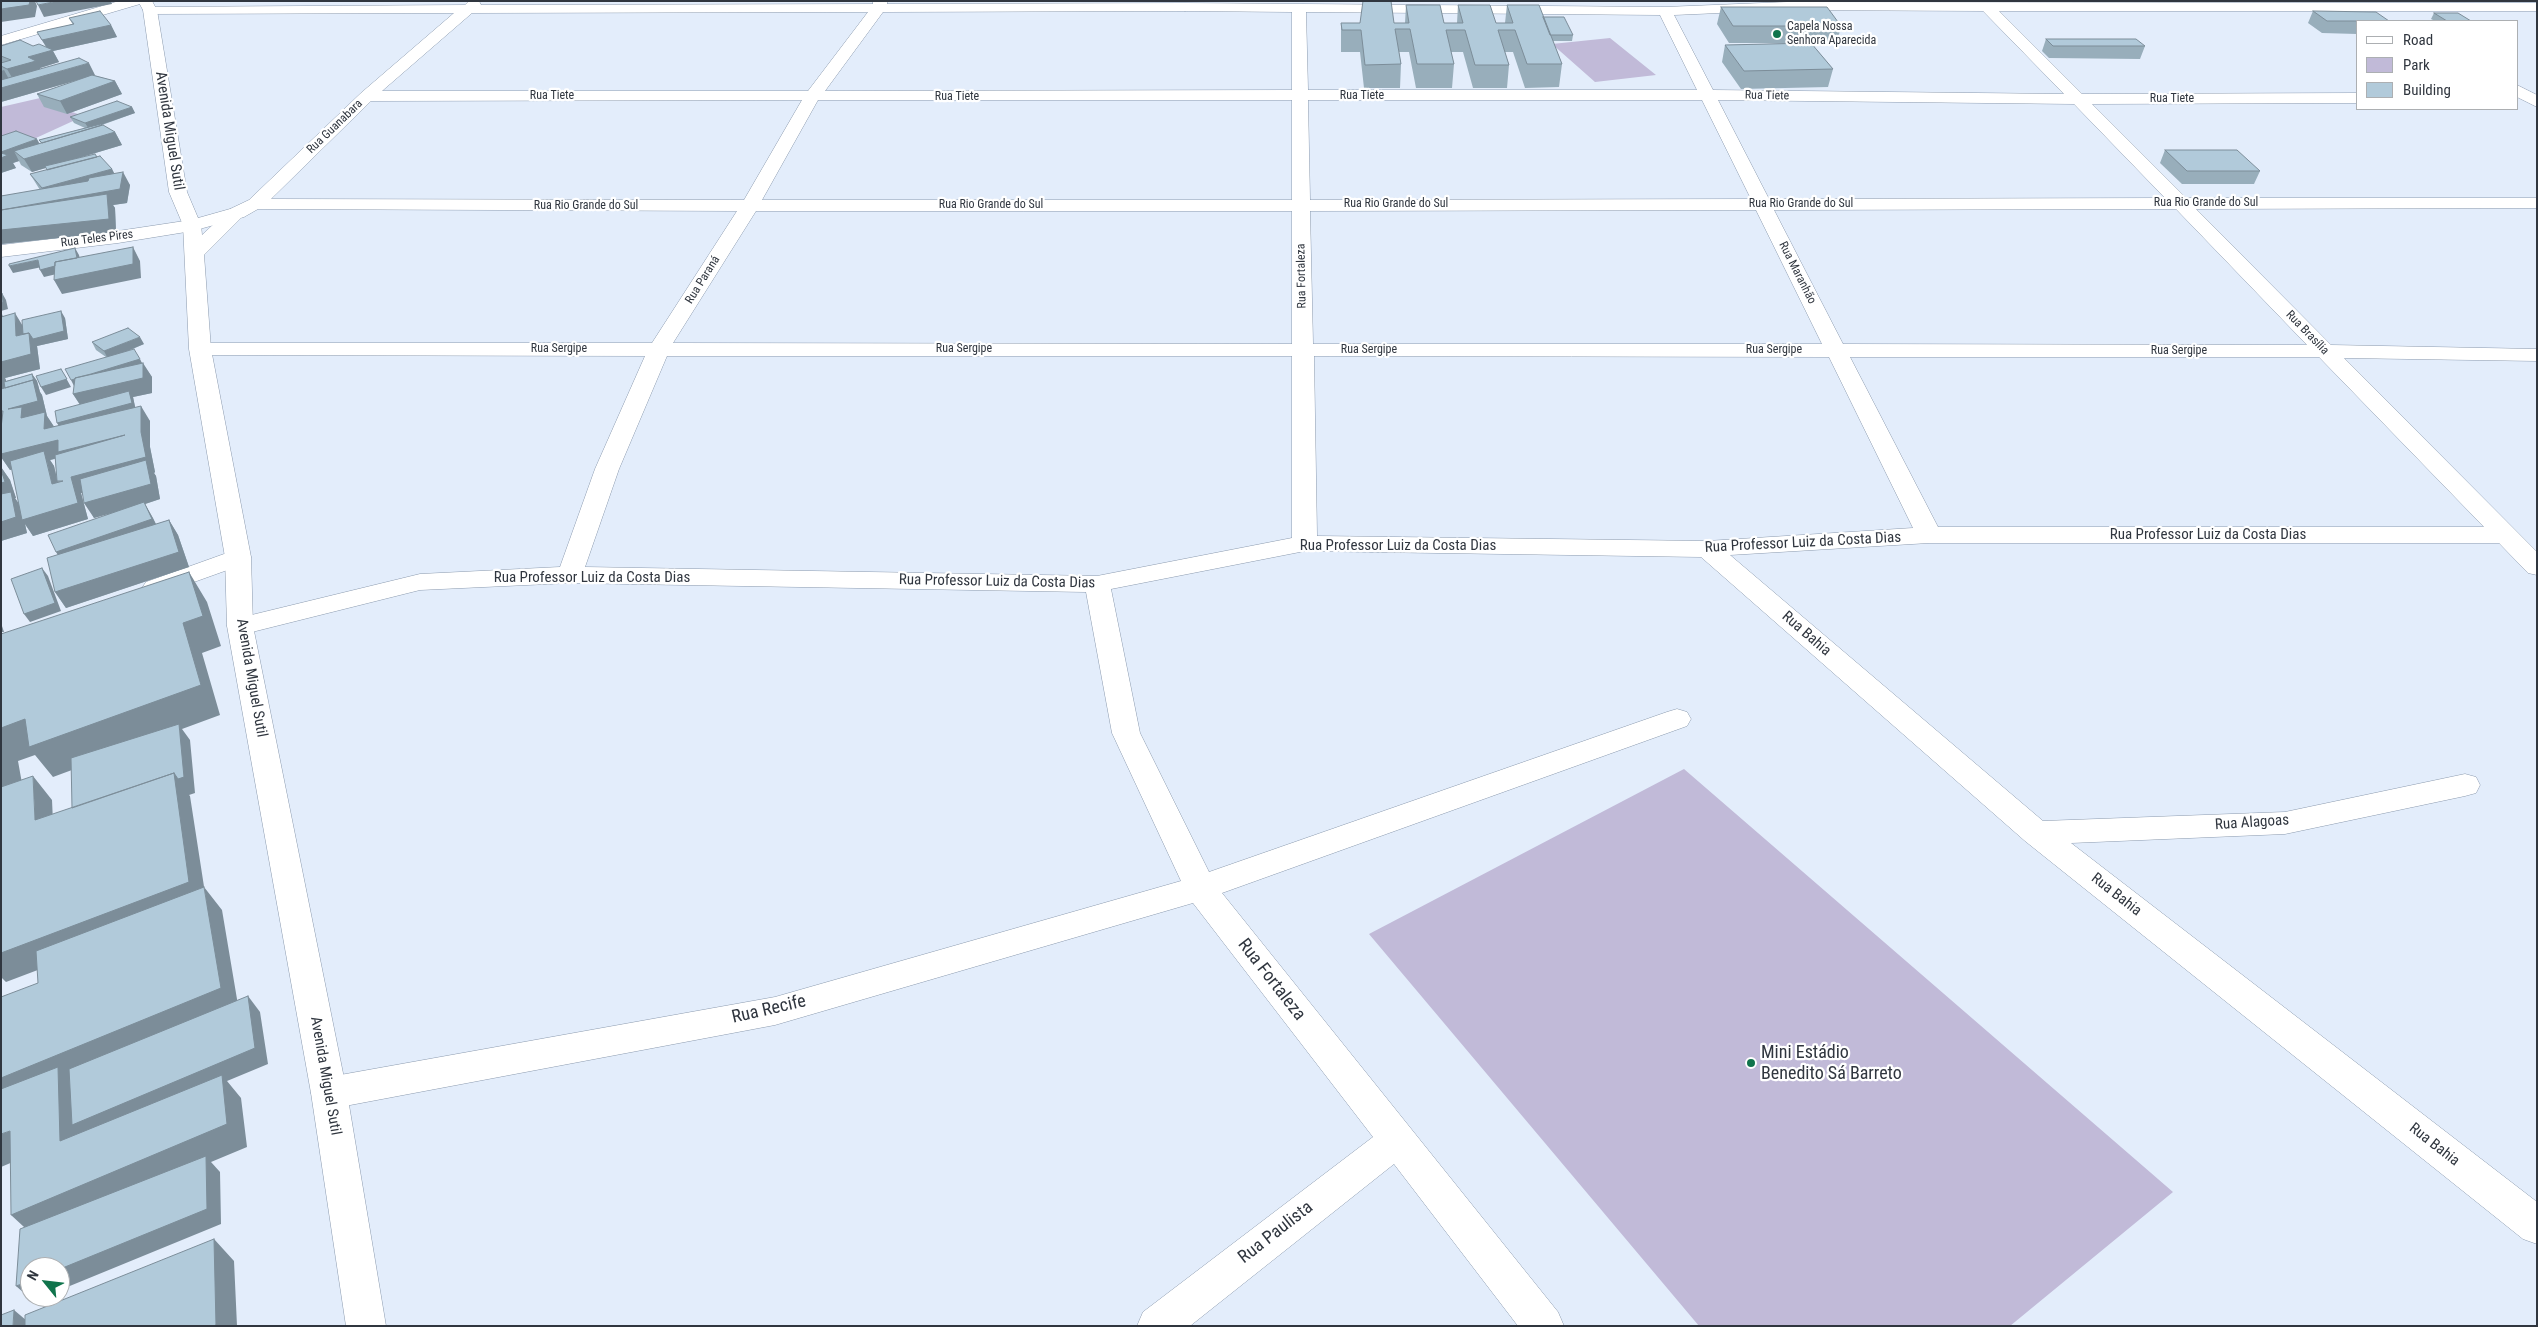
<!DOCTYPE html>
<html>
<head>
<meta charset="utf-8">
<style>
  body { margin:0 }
  #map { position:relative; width:2538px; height:1327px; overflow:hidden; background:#e3edfb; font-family:"Roboto Condensed",sans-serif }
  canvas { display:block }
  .frame { position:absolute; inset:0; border:2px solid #30363f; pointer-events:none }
  .legend { position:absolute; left:2356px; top:20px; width:162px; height:90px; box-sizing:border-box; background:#fff; border:1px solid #acafb2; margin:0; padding:6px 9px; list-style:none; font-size:15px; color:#30363f }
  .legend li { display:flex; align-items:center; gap:10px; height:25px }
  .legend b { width:25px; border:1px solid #acafb2 }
  .north { position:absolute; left:20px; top:1257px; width:50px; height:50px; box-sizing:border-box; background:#fff; border:1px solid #acafb2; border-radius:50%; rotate:299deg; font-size:14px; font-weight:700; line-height:20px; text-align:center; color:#30363f }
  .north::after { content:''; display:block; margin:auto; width:18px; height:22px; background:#10744c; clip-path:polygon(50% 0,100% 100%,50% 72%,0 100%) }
</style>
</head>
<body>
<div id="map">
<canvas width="2538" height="1327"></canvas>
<div class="frame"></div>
<ul class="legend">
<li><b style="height:6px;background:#fff"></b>Road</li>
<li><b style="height:14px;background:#c1bad8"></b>Park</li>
<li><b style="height:14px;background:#b1cada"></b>Building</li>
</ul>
<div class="north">N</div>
</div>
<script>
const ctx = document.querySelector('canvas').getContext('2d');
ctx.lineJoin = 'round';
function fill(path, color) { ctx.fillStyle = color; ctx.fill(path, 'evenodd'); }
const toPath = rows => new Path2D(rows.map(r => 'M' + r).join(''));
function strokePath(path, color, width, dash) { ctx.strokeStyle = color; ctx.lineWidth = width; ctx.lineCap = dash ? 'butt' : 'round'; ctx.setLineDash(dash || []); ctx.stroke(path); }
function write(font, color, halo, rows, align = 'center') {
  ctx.font = font + ' "Roboto Condensed",sans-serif'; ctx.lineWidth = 4.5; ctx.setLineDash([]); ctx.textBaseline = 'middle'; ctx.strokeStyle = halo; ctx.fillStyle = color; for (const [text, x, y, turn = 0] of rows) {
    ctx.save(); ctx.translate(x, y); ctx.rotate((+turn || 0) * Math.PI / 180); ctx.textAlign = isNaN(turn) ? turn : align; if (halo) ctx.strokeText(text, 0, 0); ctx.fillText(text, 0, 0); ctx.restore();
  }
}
const green = toPath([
  [1610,38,1656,75,1595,82,1552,44],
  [62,93,66,110,84,116,1,154,1,107],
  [1684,769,2173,1192,2010,1326,1699,1326,1369,934]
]);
const minor = toPath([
  [119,1,142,1,140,4,1,45,1,36,119,1],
  [469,1,479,1,481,5,873,4,873,1,887,1,887,4,1185,3,1665,7,1787,2,2537,3,2537,11,1999,11,2082,94,2357,93,2357,103,2092,104,2186,198,2537,198,2537,208,2196,209,2331,345,2537,349,2537,361,2344,358,2537,552,2537,575,2528,573,2499,543,1929,543,1730,555,2043,821,2285,812,2465,774,2476,777,2480,785,2476,793,2465,796,2285,834,2071,843,2537,1202,2537,1244,2523,1239,2025,841,1701,557,1305,551,1111,589,1140,733,1209,872,1667,712,1677,709,1687,712,1691,719,1687,726,1222,893,1558,1312,1564,1326,1518,1326,1394,1164,1190,1326,1137,1326,1143,1312,1373,1137,1193,903,775,1025,329,1109,316,1104,311,1093,316,1082,329,1077,775,997,1181,881,1112,733,1086,592,570,583,420,590,240,635,231,632,227,626,231,620,420,574,560,567,595,469,645,356,200,355,193,353,189,349,193,345,200,343,652,343,737,211,258,209,244,217,192,231,118,243,1,257,1,245,118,231,191,220,230,209,249,200,361,93,454,13,150,14,145,13,143,10,145,7,465,5,469,1],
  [1787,10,1983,11,2064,94,1713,90,1674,15,1787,10],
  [1185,11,1292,12,1292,90,825,91,883,12,1185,11],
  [868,12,808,91,382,91,472,13,868,12],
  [1306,12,1660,15,1697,90,1308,90,1306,12],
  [802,100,744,200,271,199,371,101,802,100],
  [818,100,1292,100,1292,200,762,200,818,100],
  [1308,100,1702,100,1751,199,1310,200,1308,100],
  [1718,100,2074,104,2165,198,1769,199,1718,100],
  [2176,209,2307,345,1843,344,1774,210,2176,209],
  [1756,210,1822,344,1313,344,1310,211,1756,210],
  [756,211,1292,211,1292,344,673,343,756,211],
  [667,356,1292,356,1292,538,1097,576,585,567,619,469,667,356],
  [1314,356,1829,357,1913,528,1707,541,1317,536,1314,356],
  [1850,357,2319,357,2484,527,1938,527,1850,357],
  [2517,85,2537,95,2537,107,2517,97,2517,85],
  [238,549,247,551,251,557,247,563,155,596,146,594,142,588,146,582,238,549]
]);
const major = toPath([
  [138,1,152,1,157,10,187,192,201,225,202,235,230,209,244,209,246,213,204,255,211,349,251,557,253,626,347,1093,386,1326,346,1326,311,1093,227,626,225,557,189,349,183,225,169,192,143,10,138,1]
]);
const wall = toPath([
  [1406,5,1444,23,1457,23,1458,5,1496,23,1505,23,1507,5,1543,17,1573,35,1572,41,1553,41,1562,64,1559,87,1525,88,1513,52,1505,52,1509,65,1507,88,1473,88,1463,52,1451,52,1454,64,1452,88,1416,88,1409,52,1399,52,1401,64,1400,88,1364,88,1360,52,1341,52,1341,23,1405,23],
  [1721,7,1841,26,1837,43,1811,43,1833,69,1828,87,1741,89,1722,62,1725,45,1801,43,1729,43,1717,24],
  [2313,11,2357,21,2357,34,2322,33,2308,23],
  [2434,13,2471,21,2435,21,2431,19],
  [69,18,111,25,117,37,53,51,59,62,40,68,40,69,95,75,93,75,115,81,122,94,67,114,44,107,37,94,81,79,1,102,1,46,33,46,46,47,37,32,73,25],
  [2046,39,2145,46,2140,59,2049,58,2042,51],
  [132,107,135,113,102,125,115,132,122,145,72,160,97,157,112,169,114,173,130,185,127,203,113,205,115,208,116,232,1,244,1,196,40,190,30,174,47,170,46,168,32,172,21,165,19,161,13,163,16,168,1,173,1,136,39,144,41,143,39,140,85,128,74,123,70,117],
  [2165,150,2260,171,2254,184,2182,184,2160,163],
  [1,312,3,316,22,326,65,318,68,339,37,346,40,369,5,378,6,381,32,374,37,381,40,392,42,395,47,416,54,427,58,426,80,405,73,394,106,357,96,350,92,342,144,344,128,351,142,363,152,377,152,393,133,397,135,407,150,421,150,447,155,472,154,473,156,476,160,499,145,504,156,524,169,520,178,535,189,567,66,608,55,592,57,555,107,514,94,518,82,493,81,493,88,519,33,536,25,524,27,533,1,541,1,467,10,480,16,498,15,498,19,504,12,469,10,470,1,457],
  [55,459,57,479,54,466,50,460]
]);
const shadedWall = toPath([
  [30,1,35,1,37,6,35,17,1,22,1,9],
  [58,1,111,1,112,4,44,17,38,5],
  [111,25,117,37,53,51,59,62,40,68,42,73,14,81,7,69,28,57,49,51,42,40],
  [89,63,95,75,1,102,1,88],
  [4,70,11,83,1,86,1,71],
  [115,81,122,94,67,114,60,101],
  [132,107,135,113,89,129,85,123],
  [115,132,122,145,32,172,24,159,14,151,19,161,13,163,16,168,1,173,1,152,37,139,44,152],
  [112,169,119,183,123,172,130,185,127,203,113,205,115,208,116,232,1,244,1,210,49,202,42,188],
  [133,247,140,261,141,278,62,294,54,280],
  [75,248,79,255,82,268,44,277,40,270],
  [38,260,42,267,13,273,9,266],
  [2,293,6,300,8,309,1,311],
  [61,311,65,318,68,339,37,346,40,369,5,378,6,380,5,406,1,407,1,362,16,336,15,313,24,328,29,333],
  [140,337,144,344,108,359,104,351],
  [140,359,143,365,143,363,152,377,152,393,133,397,136,411,62,431,57,423,83,409,73,394,75,388,71,380],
  [61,369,71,387,46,395,41,387],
  [32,374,37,381,40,392,42,395,47,416,55,428,58,440,125,435,61,457,50,460,54,466,62,500,52,484,47,461,10,470,1,457,1,454,31,433,8,409],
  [141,406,150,421,150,447,155,472,154,473,156,476,160,499,145,504,153,518,161,535,66,568,56,552,144,504,94,518,84,503,149,474,81,493,88,519,33,536,25,524,27,533,1,541,1,467,10,480,16,498,15,498,21,507,71,477,141,432],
  [169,520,178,535,189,567,66,608,55,592],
  [42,568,48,576,61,611,30,622,24,614],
  [189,572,207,602,221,646,202,653,220,715,182,729,190,740,195,793,189,795,190,796,207,906,6,982,1,977,1,953,174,773,180,730,53,777,35,755,18,761,23,789,1,789,1,728,183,623],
  [1,623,4,632,1,632],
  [33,776,52,800,54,844,35,820],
  [204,887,222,910,239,1011,248,996,260,1012,268,1064,227,1081,241,1098,247,1147,211,1162,220,1172,221,1224,60,1290,60,1269,36,1238,11,1215,83,1164,1,1110,1,1078],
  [10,1131,34,1153,1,1167,1,1134],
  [214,1239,234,1261,237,1326,213,1326],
  [30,1281,30,1297,43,1297,33,1301,16,1286],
  [14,1310,33,1326,13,1326]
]);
const building = toPath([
  [1,1,30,1,29,5,1,9,1,1],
  [36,1,58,1,38,5,36,1],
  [1363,1,1391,1,1394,23,1409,23,1406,5,1440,5,1444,23,1463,23,1458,5,1490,5,1496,23,1513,23,1507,5,1539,5,1562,64,1527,64,1515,30,1498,30,1509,65,1475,65,1465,30,1446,30,1454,64,1417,64,1410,29,1395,29,1401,64,1365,65,1361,30,1342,30,1341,23,1360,23,1363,1],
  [1721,7,1827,7,1841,26,1733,26,1721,7],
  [100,11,111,25,42,40,37,32,74,24,69,18,100,11],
  [2313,11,2376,12,2389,21,2327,21,2313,11],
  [2434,13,2458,13,2471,21,2447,21,2434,13],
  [1543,17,1564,17,1573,35,1550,35,1543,17],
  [2046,39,2136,39,2145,46,2053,46,2046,39],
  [20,40,33,46,39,44,53,50,28,57,36,61,7,69,1,66,1,63,11,60,1,56,1,46,20,40],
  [1811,43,1833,69,1744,71,1725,45,1811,43],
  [79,58,89,63,1,88,1,80,79,58],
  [92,75,115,81,60,101,37,94,92,75],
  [117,101,132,107,85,123,70,117,117,101],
  [101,124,102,125,42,143,39,140,101,124],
  [103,125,115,132,24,159,14,151,103,125],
  [16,131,37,139,1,152,1,136,16,131],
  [2165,150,2237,150,2260,171,2187,171,2165,150],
  [1,153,8,155,1,158,1,153],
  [95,154,97,157,47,170,45,166,95,154],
  [100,156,112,169,42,188,30,174,100,156],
  [123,172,120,189,1,210,107,194,109,219,1,230,1,196,88,181,89,178,123,172],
  [133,247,133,264,54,280,55,262,133,247],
  [75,248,77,258,55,262,55,266,40,270,38,260,9,266,9,264,75,248],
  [1,293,2,293,3,302,1,303,1,293],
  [61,311,64,331,33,339,29,333,23,334,22,320,61,311],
  [15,313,16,336,29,333,31,354,1,362,1,317,15,313],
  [128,328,140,337,104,351,92,342,128,328],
  [134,349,140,359,91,374,75,378,75,379,71,380,65,369,134,349],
  [143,363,143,378,73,394,75,378,143,363],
  [61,369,67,379,41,387,36,376,61,369],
  [32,374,35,385,33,380,5,388,4,382,32,374],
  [33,380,38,401,8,409,22,407,21,418,45,412,44,429,141,406,141,432,146,457,71,477,78,503,22,520,10,461,44,451,52,484,63,481,57,481,55,455,125,435,58,452,58,440,1,454,1,428,3,411,1,411,1,389,33,380],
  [129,391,132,403,57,423,55,411,129,391],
  [146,460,151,484,84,503,80,479,146,460],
  [1,470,5,482,1,483,1,470],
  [11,492,16,517,1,522,1,494,11,492],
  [144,502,152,519,56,552,48,535,144,502],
  [169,520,179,552,55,592,47,558,169,520],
  [42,568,55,603,24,614,11,579,42,568],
  [189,572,203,616,183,623,201,685,29,747,25,719,1,728,1,634,189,572],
  [179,724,184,777,178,779,174,773,72,808,71,758,179,724],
  [174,773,189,882,1,953,1,787,33,776,35,820,174,773],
  [204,887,221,988,1,1078,1,997,38,983,36,951,204,887],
  [248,996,255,1048,72,1125,69,1069,248,996],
  [58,1067,60,1141,222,1075,227,1124,11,1215,10,1131,1,1134,1,1089,58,1067],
  [206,1156,207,1209,60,1269,60,1267,30,1267,30,1281,16,1286,20,1229,206,1156],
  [214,1239,216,1325,213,1326,25,1326,25,1315,214,1239],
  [14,1310,13,1326,1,1326,1,1315,14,1310]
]);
const markers = [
  [1777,34,5,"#10744c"],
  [1751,1063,5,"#10744c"]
];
const farPoinames = [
  ["Capela Nossa",1787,27],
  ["Senhora Aparecida",1787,41]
];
const farStreetnames = [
  ["Rua Tiete",552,96],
  ["Rua Tiete",1362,96],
  ["Rua Tiete",1767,96,1],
  ["Rua Tiete",957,97],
  ["Rua Tiete",2172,99],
  ["Rua Guanabara",335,127,-44],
  ["Rua Rio Grande do Sul",2206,203],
  ["Rua Rio Grande do Sul",1396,204],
  ["Rua Rio Grande do Sul",1801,204],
  ["Rua Rio Grande do Sul",991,205],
  ["Rua Rio Grande do Sul",586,206],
  ["Rua Teles Pires",97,239,-7],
  ["Rua Maranhão",1797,273,63],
  ["Rua Fortaleza",1302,276,-91],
  ["Rua Paraná",703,280,-58],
  ["Rua Brasília",2307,333,46],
  ["Rua Sergipe",559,349],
  ["Rua Sergipe",964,349],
  ["Rua Sergipe",1369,350],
  ["Rua Sergipe",1774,350],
  ["Rua Sergipe",2179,351]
];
const streetNames = [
  ["Avenida Miguel Sutil",169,131,81],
  ["Rua Professor Luiz da Costa Dias",2208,535],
  ["Rua Professor Luiz da Costa Dias",1803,543,-3],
  ["Rua Professor Luiz da Costa Dias",1398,546],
  ["Rua Professor Luiz da Costa Dias",592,578],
  ["Rua Professor Luiz da Costa Dias",997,582,1],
  ["Rua Bahia",1806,634,41],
  ["Avenida Miguel Sutil",251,678,80],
  ["Rua Alagoas",2252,823,-4],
  ["Rua Bahia",2116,895,38],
  ["Avenida Miguel Sutil",325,1076,80],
  ["Rua Bahia",2434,1145,38]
];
const nearStreetnames = [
  ["Rua Fortaleza",1271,980,52],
  ["Rua Recife",769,1010,-13],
  ["Rua Paulista",1276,1233,-38]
];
const nearPoinames = [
  ["Mini Estádio",1761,1053],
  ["Benedito Sá Barreto",1761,1074]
];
fill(green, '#c1bad8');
strokePath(minor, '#8b9aae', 1);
strokePath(major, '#8b9aae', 1);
fill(minor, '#fff');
fill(major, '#fff');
fill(wall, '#98aebb');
fill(shadedWall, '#7c8d99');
fill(building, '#b1cada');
strokePath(building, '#7c8d99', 1);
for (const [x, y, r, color] of markers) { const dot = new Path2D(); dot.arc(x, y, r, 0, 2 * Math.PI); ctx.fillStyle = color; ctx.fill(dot); strokePath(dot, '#fff', 2); }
write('12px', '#30363f', '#fff', farPoinames, 'left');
write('12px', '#30363f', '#fff', farStreetnames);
write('15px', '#30363f', '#fff', streetNames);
write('18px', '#30363f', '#fff', nearStreetnames);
write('18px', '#30363f', '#fff', nearPoinames, 'left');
</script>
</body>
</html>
